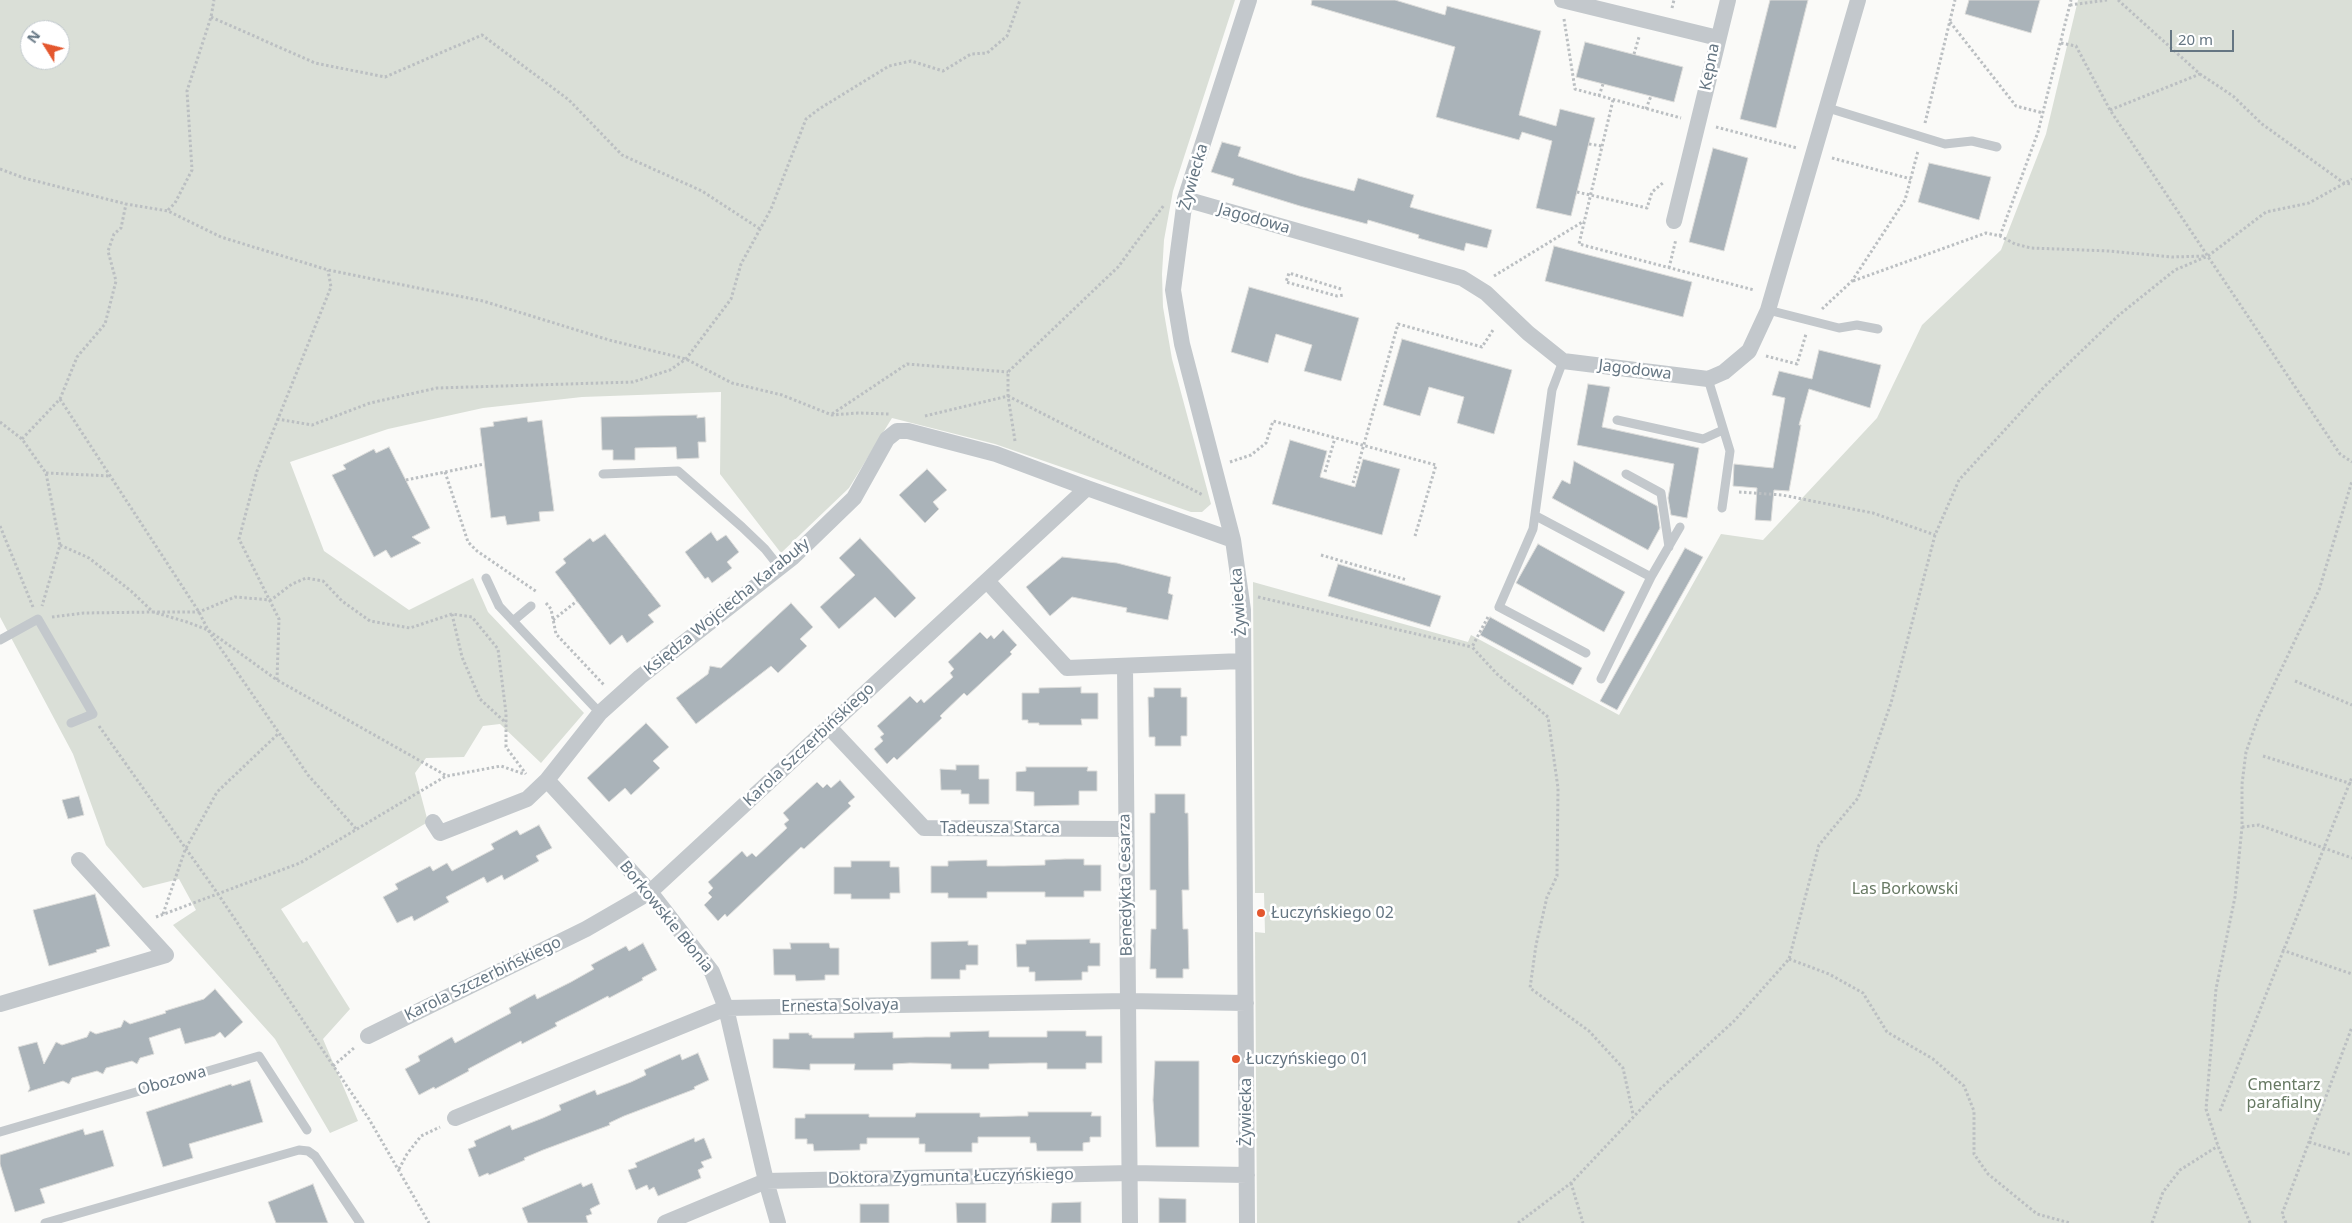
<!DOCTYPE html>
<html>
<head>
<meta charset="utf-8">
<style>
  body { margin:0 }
  #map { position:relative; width:2352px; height:1223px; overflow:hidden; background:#fafaf8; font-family:"Noto Sans",sans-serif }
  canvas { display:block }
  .north { position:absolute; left:20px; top:20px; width:50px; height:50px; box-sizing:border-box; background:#fff; border:1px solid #c1c8cd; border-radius:50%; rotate:306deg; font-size:14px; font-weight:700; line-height:20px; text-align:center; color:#657683 }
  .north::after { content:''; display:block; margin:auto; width:18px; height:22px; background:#e4572e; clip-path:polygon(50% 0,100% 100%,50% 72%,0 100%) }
  .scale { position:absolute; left:2170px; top:30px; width:64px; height:22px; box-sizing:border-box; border:2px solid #657683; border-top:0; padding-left:6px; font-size:15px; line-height:18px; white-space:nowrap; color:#657683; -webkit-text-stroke:4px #fff; paint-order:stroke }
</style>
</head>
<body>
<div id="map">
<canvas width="2352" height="1223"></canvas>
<div class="north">N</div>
<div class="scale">20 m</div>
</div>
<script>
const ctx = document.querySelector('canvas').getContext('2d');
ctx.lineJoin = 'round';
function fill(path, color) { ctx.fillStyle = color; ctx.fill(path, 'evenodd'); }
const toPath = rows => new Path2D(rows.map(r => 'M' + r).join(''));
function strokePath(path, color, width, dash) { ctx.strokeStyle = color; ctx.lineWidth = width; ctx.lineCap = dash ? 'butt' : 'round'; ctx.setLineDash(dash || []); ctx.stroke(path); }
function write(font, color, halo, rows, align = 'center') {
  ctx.font = font + ' "Noto Sans",sans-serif'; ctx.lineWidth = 5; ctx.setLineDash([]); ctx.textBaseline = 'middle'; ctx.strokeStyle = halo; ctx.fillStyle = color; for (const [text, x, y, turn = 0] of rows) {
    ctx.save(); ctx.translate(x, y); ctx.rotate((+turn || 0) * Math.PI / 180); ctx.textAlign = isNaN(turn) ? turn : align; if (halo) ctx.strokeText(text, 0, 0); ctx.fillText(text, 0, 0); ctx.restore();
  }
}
const green = toPath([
  [0,0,1235,0,1173,191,1164,240,1162,274,1163,307,1172,359,1211,504,1202,512,1191,512,995,444,892,418,849,488,781,553,720,474,721,392,582,397,483,408,388,429,290,462,324,551,409,610,473,578,488,612,584,713,541,763,500,724,483,726,464,757,426,758,415,773,428,822,281,909,303,943,307,941,350,1009,323,1039,358,1121,330,1133,275,1039,173,925,196,910,179,879,143,888,106,845,73,754,0,617],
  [30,30,60,30,60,60,30,60],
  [2078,0,2352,0,2352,1223,1257,1223,1255,932,1265,933,1264,893,1255,893,1253,582,1468,642,1471,635,1619,715,1721,534,1763,540,1877,418,1922,325,2001,250,2046,134]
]);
const building = toPath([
  [1312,0,1395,0,1445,15,1447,6,1541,31,1519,115,1556,126,1560,109,1595,118,1571,216,1536,208,1552,141,1522,132,1519,140,1436,117,1455,47,1311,5,1312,0],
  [1770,0,1808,0,1776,128,1740,119,1770,0],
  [1969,0,2040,0,2031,33,1965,14,1969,0],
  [1585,42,1683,67,1674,102,1576,77,1585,42],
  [1222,142,1241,147,1238,156,1299,176,1354,191,1358,178,1414,195,1410,207,1492,230,1487,248,1466,243,1464,251,1418,238,1419,235,1368,220,1367,224,1300,206,1232,185,1234,179,1211,172,1222,142],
  [1713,148,1748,158,1724,251,1689,242,1713,148],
  [1929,163,1991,177,1979,220,1918,202,1929,163],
  [1554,246,1692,282,1683,317,1545,281,1554,246],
  [1249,287,1359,318,1341,381,1304,371,1312,345,1276,334,1268,363,1231,352,1249,287],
  [1402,339,1512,370,1494,434,1457,423,1464,397,1429,387,1420,416,1383,405,1402,339],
  [1819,350,1881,365,1870,408,1809,389,1799,425,1801,425,1789,491,1774,490,1771,521,1755,520,1757,488,1733,486,1734,464,1773,468,1785,398,1772,395,1779,371,1812,379,1819,350],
  [1588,384,1610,387,1602,427,1699,448,1687,518,1671,515,1668,498,1674,464,1577,445,1588,384],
  [697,415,697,418,705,417,706,442,698,442,699,458,677,459,676,447,635,448,635,460,613,460,613,450,602,450,601,417,697,415],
  [527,417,528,422,542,420,554,511,539,512,540,521,507,525,505,516,491,518,480,428,494,426,493,422,527,417],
  [1290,440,1327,451,1320,477,1355,487,1363,459,1400,469,1382,535,1272,504,1290,440],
  [389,447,430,528,412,537,421,543,391,558,386,550,374,557,332,475,346,469,343,465,374,449,376,453,389,447],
  [1574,461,1657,506,1660,528,1648,550,1552,498,1562,480,1570,484,1574,461],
  [927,469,947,490,933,502,939,509,925,523,899,495,927,469],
  [711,532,717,541,726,535,739,552,727,562,732,568,712,583,708,577,705,579,685,552,711,532],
  [605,534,661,606,648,615,654,622,627,643,622,635,610,645,555,572,566,563,563,559,590,538,593,542,605,534],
  [860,538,916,598,895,618,875,597,839,629,820,607,855,575,839,558,860,538],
  [1538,544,1625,592,1604,632,1516,583,1538,544],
  [1685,548,1703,557,1617,710,1600,701,1685,548],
  [1062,557,1117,563,1171,577,1168,593,1173,595,1168,620,1126,612,1127,608,1072,597,1050,616,1026,587,1062,557],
  [1338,564,1441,596,1430,627,1328,596,1338,564],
  [791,603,813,627,800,639,807,646,778,673,771,666,696,724,676,698,708,674,710,666,721,668,791,603],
  [1490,617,1582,668,1573,685,1480,635,1490,617],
  [1003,630,1017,645,1010,652,1012,654,967,696,964,693,940,716,942,718,897,760,894,757,887,764,874,749,883,741,880,737,884,734,877,726,910,696,917,703,921,699,924,703,953,677,950,673,954,669,948,662,980,632,987,639,991,635,994,639,1003,630],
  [1081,687,1081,693,1098,693,1098,719,1081,719,1082,725,1039,725,1039,723,1028,723,1028,720,1022,720,1022,693,1039,693,1039,688,1081,687],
  [1154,688,1181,688,1181,697,1187,697,1187,736,1181,736,1181,746,1155,746,1155,737,1149,737,1148,697,1154,697,1154,688],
  [646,723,669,747,653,761,660,768,631,795,625,788,609,802,587,778,646,723],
  [956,765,979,765,979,779,989,779,989,804,969,804,969,794,961,794,961,790,941,790,940,769,956,770,956,765],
  [1026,767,1088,767,1087,771,1097,771,1097,791,1079,791,1079,805,1034,806,1034,792,1016,791,1016,772,1026,771,1026,767],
  [840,780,855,797,848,803,851,806,804,849,801,847,727,917,725,914,718,921,704,905,712,897,708,893,713,888,708,882,742,851,747,857,752,853,756,857,787,828,784,824,789,820,783,813,817,782,823,788,827,784,831,788,840,780],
  [1155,794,1185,794,1185,813,1188,813,1189,890,1182,890,1183,929,1188,929,1189,969,1183,969,1183,978,1156,978,1156,969,1150,969,1151,929,1156,929,1156,890,1150,890,1150,813,1155,813,1155,794],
  [79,796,84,815,68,819,62,800,79,796],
  [539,825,552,848,536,856,539,861,504,880,502,875,487,883,484,877,446,897,449,902,414,921,412,916,397,923,383,897,398,889,395,884,430,866,433,871,447,863,452,871,494,849,491,844,517,830,520,835,539,825],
  [1065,859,1084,859,1084,865,1101,865,1101,891,1084,891,1084,897,1045,897,1045,892,987,892,987,898,948,898,948,893,931,893,931,866,948,866,948,861,987,860,987,866,1004,866,1045,865,1045,860,1065,859],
  [851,861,890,861,890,867,899,867,900,893,890,893,890,899,851,899,851,894,834,894,834,867,851,867,851,861],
  [95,894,110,946,96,950,97,952,49,966,33,910,95,894],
  [1090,939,1090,943,1100,943,1100,966,1088,966,1088,972,1082,972,1082,980,1035,981,1035,972,1029,972,1029,967,1017,967,1016,944,1026,944,1026,940,1090,939],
  [968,941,968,945,978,945,978,965,966,965,966,970,960,970,960,979,931,979,931,942,968,941],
  [643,943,657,970,642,978,643,980,609,998,608,996,579,1011,555,1023,557,1026,522,1044,521,1041,468,1069,469,1071,435,1089,434,1087,419,1095,405,1069,420,1061,418,1056,452,1037,455,1043,492,1023,511,1013,509,1008,535,994,537,999,571,982,594,969,591,965,626,946,629,951,643,943],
  [790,943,829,943,830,948,839,948,839,975,825,975,825,980,796,981,795,975,774,975,773,949,791,949,790,943],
  [215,989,243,1022,225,1038,220,1032,215,1036,185,1044,180,1028,149,1038,154,1054,140,1058,137,1064,132,1061,106,1068,103,1074,97,1071,72,1078,69,1084,63,1081,28,1092,30,1088,18,1047,37,1042,44,1064,56,1042,62,1045,87,1037,90,1031,96,1034,121,1027,124,1020,130,1024,166,1013,165,1011,204,999,215,989],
  [989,1031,989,1037,1047,1037,1047,1031,1086,1031,1086,1036,1102,1036,1102,1063,1086,1063,1086,1069,1047,1069,1047,1063,1030,1063,989,1064,989,1069,951,1069,951,1064,910,1063,893,1064,893,1070,854,1070,855,1064,810,1064,810,1070,773,1068,773,1039,789,1039,789,1033,809,1033,809,1035,812,1035,812,1038,854,1038,854,1033,893,1032,893,1038,926,1037,950,1037,950,1032,989,1031],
  [698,1053,709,1080,694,1087,695,1089,624,1116,609,1123,610,1125,543,1150,524,1158,525,1160,489,1175,488,1173,479,1177,468,1149,476,1146,474,1141,510,1125,512,1130,543,1118,561,1110,559,1105,595,1090,597,1095,631,1082,646,1075,644,1070,680,1054,682,1060,698,1053],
  [1155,1061,1199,1061,1199,1147,1156,1147,1153,1100,1155,1061],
  [250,1080,263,1122,189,1144,193,1158,163,1167,146,1112,231,1084,232,1086,250,1080],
  [1028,1112,1092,1112,1091,1116,1101,1116,1101,1137,1090,1137,1090,1142,1083,1143,1083,1151,1037,1151,1036,1143,1030,1143,1030,1137,978,1137,978,1143,972,1143,972,1152,925,1152,925,1144,919,1144,919,1138,867,1138,867,1144,860,1144,860,1150,814,1151,813,1144,807,1144,807,1139,795,1139,795,1118,805,1118,805,1114,869,1114,869,1117,915,1117,916,1113,980,1113,980,1117,1018,1116,1028,1116,1028,1112],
  [83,1129,85,1135,103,1130,114,1166,40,1189,45,1203,15,1212,0,1164,0,1155,83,1129],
  [694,1138,695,1142,704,1138,712,1158,701,1162,704,1167,698,1170,701,1178,658,1196,654,1187,649,1190,647,1185,636,1190,628,1170,637,1167,635,1163,694,1138],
  [581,1183,583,1187,592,1183,600,1204,590,1209,592,1214,586,1216,588,1223,528,1223,522,1208,581,1183],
  [313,1184,328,1223,276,1223,268,1202,313,1184],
  [1159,1198,1186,1199,1186,1223,1159,1223,1159,1198],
  [1081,1202,1081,1223,1051,1223,1052,1203,1081,1202],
  [956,1203,986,1203,986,1223,957,1223,956,1203],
  [860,1204,889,1204,889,1223,860,1223,860,1204]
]);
const path = toPath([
  [2118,0,2200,74,2233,96,2262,124,2344,183,2352,184],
  [2070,5,2107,0],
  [1672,8,1674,0],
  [211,17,315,63,385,77,482,35,569,100,622,155,702,191,760,229],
  [1564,19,1575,89,1681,118],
  [1950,22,2016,106,2043,113],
  [2061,43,2076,46,2110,110,2340,454,2352,462],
  [1634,54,1639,37],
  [1599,96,1603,84],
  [1613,100,1579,244,1754,290],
  [1646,109,1651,96],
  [2110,110,2200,74],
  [1925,123,1955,0],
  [1716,127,1797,148],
  [1589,144,1602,146],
  [1832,158,1911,179],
  [0,169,24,178,126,204,168,211,221,237,328,270,483,301,609,340,686,359,732,383,782,395,832,415,858,413,889,414],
  [1577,192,1647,208,1652,192,1664,182],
  [168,210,175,203,192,170,187,91,211,17,214,0],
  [2000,236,2038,132,2071,0],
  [1669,268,1676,239],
  [1494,276,1584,221],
  [1853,281,1986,233,2000,236,2015,244,2031,248,2109,251,2172,257,2205,256],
  [1341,289,1289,273,1286,282,1337,296,1345,295],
  [1822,309,1852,281,1905,200,1918,151],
  [1766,356,1797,364,1806,334],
  [60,399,199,612,208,630,308,775,357,830],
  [832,414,907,364,1008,372],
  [925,416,1008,396,1203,495],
  [277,419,312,425,370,403,437,388,633,382,670,370,686,359,731,299,741,264,771,209,806,119,819,109,889,66,911,61,943,71,971,54,987,53,1007,36,1020,0],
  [0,422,22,439,46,473,60,545,42,606],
  [22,439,60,399,77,357,105,324,116,281,108,251,114,234,121,228,126,204],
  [1015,441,1008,396,1008,372,1118,267,1164,205],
  [1230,462,1251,455,1266,443,1273,421,1436,465,1415,536],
  [445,472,468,542,477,551,537,592],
  [1325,472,1335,438],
  [46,473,110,476],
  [406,480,484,464],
  [1353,483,1398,324,1482,347,1493,330],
  [1739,492,1782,495,1873,513,1935,535],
  [0,526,33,607],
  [60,545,89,558,131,591,153,612,199,612,235,597,271,600,292,584,306,578,323,581,342,601,370,621,410,628,452,614,472,617,498,649,506,713,506,747,526,774],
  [1321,555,1407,580],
  [1258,597,1472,647],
  [546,603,551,609,556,634,604,685],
  [452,614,462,657,480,699,506,723],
  [52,617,84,613,153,612,187,622,208,630,277,680,447,776,501,766,524,774],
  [1488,617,1472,647,1497,674,1548,717,1558,788,1557,876,1547,897,1536,945,1530,988,1589,1031,1623,1068,1633,1114],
  [553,620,577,601],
  [277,680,279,619,239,539,257,471,331,287,328,270],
  [2295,681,2352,705],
  [99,726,218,894,369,1119,429,1223],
  [2263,756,2352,784],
  [2242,827,2259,825,2352,858],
  [163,914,185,850,217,792,279,733],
  [156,917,300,863,446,776],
  [2282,950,2352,974],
  [1789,959,1829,974,1863,993,1887,1032,1933,1059,1964,1086,1974,1111,1974,1154,1988,1174,2037,1214,2070,1223],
  [333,1066,354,1048],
  [2220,1111,2352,777],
  [2309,1142,2352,1155],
  [399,1169,407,1154,421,1136,440,1127],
  [1571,1183,1583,1223],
  [1518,1223,1571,1183,1659,1090,1734,1021,1789,959,1819,845,1858,798,1891,703,1935,535,1959,480,2044,387,2119,315,2175,270,2208,256,2266,212,2309,203,2352,179],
  [2152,1223,2163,1192,2180,1170,2218,1146],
  [2250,1223,2218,1146,2206,1109,2216,989,2235,897,2242,827,2242,784,2246,752,2258,718,2319,590,2352,481],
  [2286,1223,2282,1214,2352,1027]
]);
const service = toPath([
  [1828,108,1945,144,1972,141,1997,147],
  [1768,310,1839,328,1857,325,1878,329],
  [1563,361,1552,390,1533,529,1499,607,1586,653],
  [1708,379,1730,451,1722,508],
  [1617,420,1703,439,1723,430],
  [603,474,678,471,742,527,765,549,780,568],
  [1626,474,1661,493,1669,547],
  [1536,516,1651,577],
  [486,578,499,606,600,713],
  [513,621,531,606],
  [0,640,38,619,93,714,71,723],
  [1601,679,1651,577,1680,527],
  [0,1132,259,1056,307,1130],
  [45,1223,299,1150,308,1151,315,1156,360,1223]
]);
const minor = toPath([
  [1562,0,1718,38],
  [1185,199,1462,278,1486,293,1528,333,1563,361,1708,379,1724,372,1749,351,1768,310,1858,0],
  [1674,221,1728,0],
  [987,581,1067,668,1242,661],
  [1125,666,1130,1223],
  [829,727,924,828,1125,829],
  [547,780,650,892,712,972,726,1008,766,1181,778,1223],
  [433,822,440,833,527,799,547,780,600,713,640,677,792,558,854,498,887,439,897,431,908,431,996,454,1087,488],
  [0,1004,166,955,79,860],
  [368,1036,586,929,650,892,1087,488,1233,540],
  [455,1118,726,1008,1127,1001,1246,1003],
  [665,1223,766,1181,1131,1173,1247,1175],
  [1247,1223,1243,610,1233,540,1182,344,1173,290,1185,199,1249,0]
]);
const markers = [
  [1261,913,5,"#e4572e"],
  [1236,1059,5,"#e4572e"]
];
const streetNames = [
  ["Kępna",1710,67,-79],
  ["Żywiecka",1194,177,-74],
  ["Jagodowa",1254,219,16],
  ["Jagodowa",1635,370,7],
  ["Żywiecka",1239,602,-94],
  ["Księdza Wojciecha Karabuły",727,607,-39],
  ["Karola Szczerbińskiego",809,745,-43],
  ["Tadeusza Starca",1000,828],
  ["Benedykta Cesarza",1126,885,-91],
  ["Borkowskie Błonia",666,917,51],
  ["Karola Szczerbińskiego",483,979,-26],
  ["Ernesta Solvaya",840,1006,-1],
  ["Obozowa",172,1081,-16],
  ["Żywiecka",1246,1112,-90],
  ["Doktora Zygmunta Łuczyńskiego",951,1177,-1]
];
const parkNames = [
  ["Las Borkowski",1905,889],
  ["Cmentarz",2284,1085],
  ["parafialny",2284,1103]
];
const poiNames = [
  ["Łuczyńskiego 02",1271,913],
  ["Łuczyńskiego 01",1246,1059]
];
fill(green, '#dadfd7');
fill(building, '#aab3b9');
strokePath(building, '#dcdcda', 1);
strokePath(path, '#bbbfc2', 3, [2.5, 2.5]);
strokePath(service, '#c3c8cc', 9);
strokePath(minor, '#c3c8cc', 16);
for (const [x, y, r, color] of markers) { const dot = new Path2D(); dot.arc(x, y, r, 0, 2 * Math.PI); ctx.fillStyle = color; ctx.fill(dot); strokePath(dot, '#fff', 2); }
write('16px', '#657683', '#fff', streetNames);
write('16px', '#687a64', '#fff', parkNames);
write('16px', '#657683', '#fff', poiNames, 'left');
</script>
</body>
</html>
